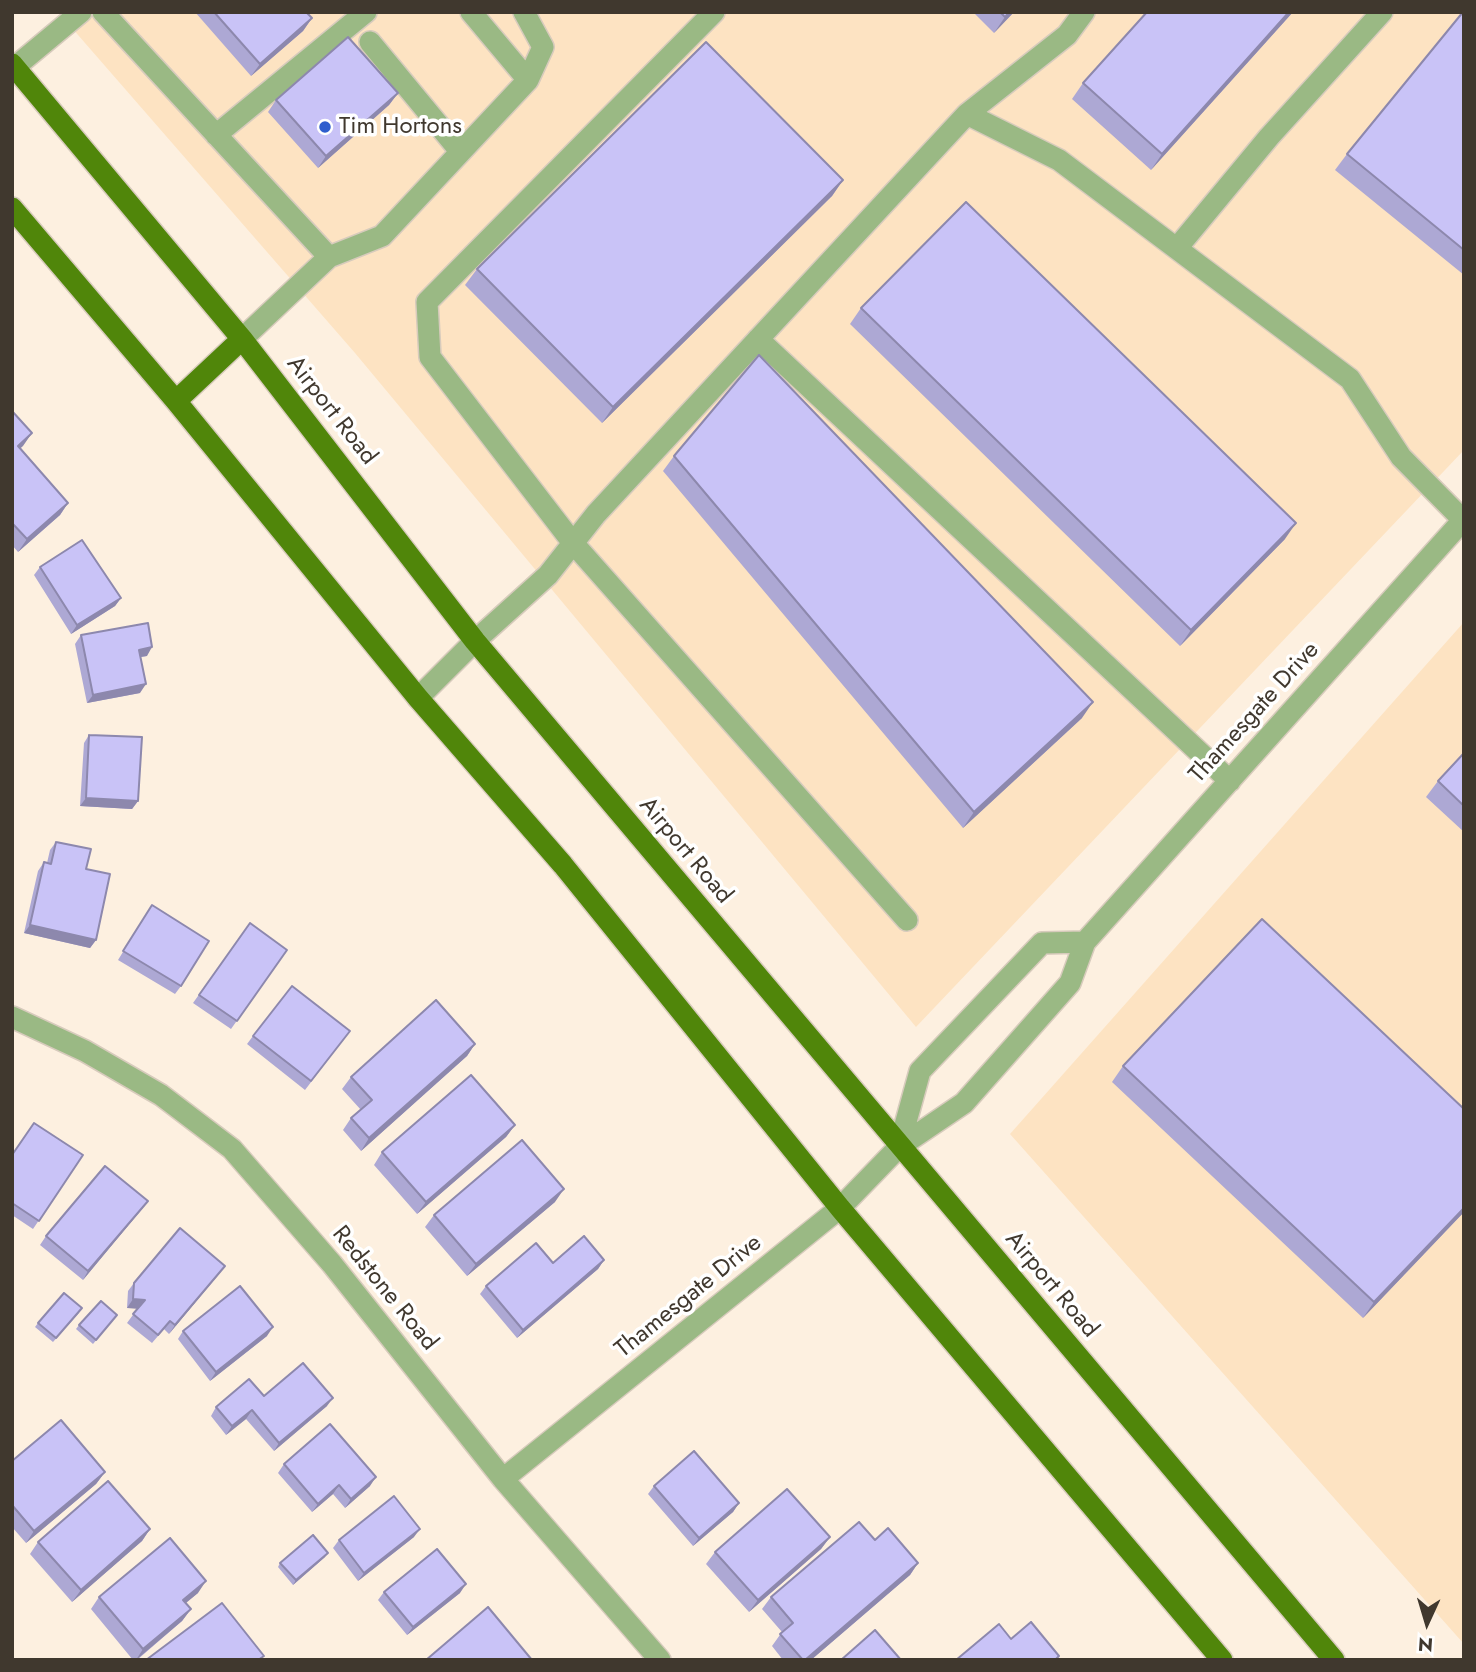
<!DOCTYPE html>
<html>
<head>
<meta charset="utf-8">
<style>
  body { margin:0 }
  #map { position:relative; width:1476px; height:1672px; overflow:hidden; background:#fdf0e0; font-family:Jost,sans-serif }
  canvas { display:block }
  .frame { position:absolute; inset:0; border:14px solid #40382e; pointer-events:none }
  .north { position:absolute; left:1392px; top:1588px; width:70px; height:70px; -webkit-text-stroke:5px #fff; paint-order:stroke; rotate:184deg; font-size:19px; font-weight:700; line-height:28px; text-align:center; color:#40382e }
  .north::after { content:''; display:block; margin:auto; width:24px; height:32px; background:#40382e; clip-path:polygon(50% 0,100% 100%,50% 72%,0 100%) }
</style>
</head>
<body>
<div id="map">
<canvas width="1476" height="1672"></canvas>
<div class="frame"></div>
<div class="north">N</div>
</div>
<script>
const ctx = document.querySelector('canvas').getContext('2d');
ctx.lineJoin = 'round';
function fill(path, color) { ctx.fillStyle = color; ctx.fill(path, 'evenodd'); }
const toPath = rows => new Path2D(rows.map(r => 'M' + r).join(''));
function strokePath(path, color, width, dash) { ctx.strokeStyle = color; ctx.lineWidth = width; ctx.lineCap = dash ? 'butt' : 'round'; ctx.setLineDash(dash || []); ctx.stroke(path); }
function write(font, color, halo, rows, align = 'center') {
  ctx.font = font + ' Jost,sans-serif'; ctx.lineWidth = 7; ctx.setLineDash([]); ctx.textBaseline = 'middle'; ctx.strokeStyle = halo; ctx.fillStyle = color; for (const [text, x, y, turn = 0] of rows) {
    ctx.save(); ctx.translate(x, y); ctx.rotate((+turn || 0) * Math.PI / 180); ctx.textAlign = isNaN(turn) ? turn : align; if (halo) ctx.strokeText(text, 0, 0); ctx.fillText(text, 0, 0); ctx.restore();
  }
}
const built = toPath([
  [58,12,1464,12,1464,450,916,1027,355,353],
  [1464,622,1464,1644,1010,1134]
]);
const minor = toPath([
  [103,12,329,257,242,339],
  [524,12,543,47,528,80],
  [714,12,427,302,430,357,573,543,907,920],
  [370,42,460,151],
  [15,67,81,12],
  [967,114,1067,35,1084,12],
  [216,135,366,12],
  [1177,248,1269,137,1382,12],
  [329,257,382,236,528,80,471,12],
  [758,339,1230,781],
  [418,698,475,641,548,575,596,514,967,114,1059,160,1350,379,1401,457,1463,520],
  [12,1017,85,1051,161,1095,232,1149,332,1264,503,1479,660,1660],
  [899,1147,920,1071,1042,943,1085,942],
  [503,1479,840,1208,899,1147,964,1103,1070,983,1085,942,1464,519]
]);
const major = toPath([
  [12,64,242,339,475,641,1334,1660],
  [12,208,176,401,418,698,563,865,840,1208,1222,1660],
  [176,401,242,339]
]);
const wall = toPath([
  [195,12,306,12,312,18,303,31,251,76],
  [973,12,1014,12,994,33],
  [1293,12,1151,170,1072,99,1083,83],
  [1464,12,1464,275,1335,170,1347,154],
  [398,93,389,105,318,168,268,112,276,100],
  [843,180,832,196,602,423,465,285,477,269],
  [861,308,1285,539,1180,646,850,324],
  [12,411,32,433,20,448,68,503,60,515,18,552,12,545],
  [674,456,1082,718,963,828,663,471],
  [40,567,121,598,115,606,71,634,34,575],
  [81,635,147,656,141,657,140,693,87,703,75,644],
  [89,735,138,801,132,809,80,806,84,743],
  [1464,753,1464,832,1426,797,1438,781],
  [56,842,86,869,96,940,90,948,24,933,38,871,44,862,47,863,50,850],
  [152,905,181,986,175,994,118,960],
  [250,923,287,950,231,1029,193,1003],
  [350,1031,305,1090,247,1044,253,1036],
  [475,1044,467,1056,361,1151,343,1130,351,1118,361,1110,342,1089,351,1077],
  [1123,1066,1464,1109,1464,1212,1363,1318,1112,1082],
  [515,1125,506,1137,417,1214,374,1165,382,1152],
  [12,1155,83,1155,33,1229,12,1215],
  [148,1201,83,1280,40,1245,46,1236],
  [555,1202,467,1276,425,1227,434,1215],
  [604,1260,598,1269,517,1338,480,1294,486,1286],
  [225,1266,169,1334,164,1329,152,1343,127,1323,138,1308,127,1308,128,1291,134,1283],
  [79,1313,53,1342,35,1327,38,1323],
  [114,1319,93,1344,76,1329,79,1325],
  [183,1331,267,1336,210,1381,178,1339],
  [264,1396,327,1406,274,1451,246,1419,226,1435,211,1416,216,1407],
  [12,1461,105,1472,96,1484,26,1543,12,1527],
  [284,1464,370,1486,345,1508,333,1494,312,1512,278,1473],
  [654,1486,739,1503,733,1512,693,1546,648,1494],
  [150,1529,142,1541,72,1602,30,1554,38,1542],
  [414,1537,358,1581,333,1548,339,1540],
  [830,1537,821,1549,749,1612,706,1564,715,1552],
  [325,1557,293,1585,278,1567,280,1563],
  [918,1563,910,1575,811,1660,783,1660,772,1646,782,1632,762,1609,771,1597],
  [384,1592,460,1593,407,1635,378,1600],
  [198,1593,185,1603,191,1609,182,1621,137,1660,133,1660,91,1609,99,1597]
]);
const shadedWall = toPath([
  [1009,12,1014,12,994,33,1005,17],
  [1289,12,1293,12,1151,170,1162,154],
  [312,18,303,31,251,76,260,64],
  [398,93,389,105,318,168,326,156],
  [843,180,832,196,602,423,613,407],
  [32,433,23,446,12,456,18,446],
  [68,503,60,515,18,552,27,539],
  [1296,523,1285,539,1180,646,1191,630],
  [121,598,115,606,71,634,77,625],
  [152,647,147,656,133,658,139,650],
  [146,684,140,693,87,703,93,695],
  [1093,702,1082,718,963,828,974,812],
  [86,798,138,801,132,809,80,806],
  [30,925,96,940,90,948,24,933],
  [475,1044,467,1056,361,1151,369,1138],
  [515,1125,506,1137,417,1214,426,1202],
  [564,1189,555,1202,467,1276,476,1264],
  [148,1201,142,1209,83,1280,88,1271],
  [1464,1208,1464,1212,1363,1318,1374,1302],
  [604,1260,598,1269,517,1338,523,1330],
  [225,1266,219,1274,169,1334,175,1325],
  [133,1299,145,1300,139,1309,127,1308],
  [273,1327,267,1336,210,1381,216,1372],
  [333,1398,327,1406,274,1451,279,1443],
  [252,1410,246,1419,226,1435,232,1426],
  [105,1472,96,1484,26,1543,34,1531],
  [376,1477,370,1486,345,1508,351,1499],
  [339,1485,333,1494,312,1512,318,1504],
  [739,1503,733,1512,693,1546,699,1538],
  [150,1529,142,1541,72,1602,81,1590],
  [420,1529,414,1537,358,1581,364,1573],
  [830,1537,821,1549,749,1612,758,1600],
  [328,1553,325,1557,293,1585,296,1580],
  [918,1563,910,1575,811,1660,805,1660],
  [206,1581,198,1593,174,1613,183,1600],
  [466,1584,460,1593,407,1635,413,1627],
  [191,1609,182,1621,136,1660,143,1649]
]);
const building = toPath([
  [214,12,306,12,312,18,260,64,214,12],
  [1000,12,1009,12,1005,17,1000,12],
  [1147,12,1289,12,1162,154,1083,83,1147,12],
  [1463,12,1464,12,1464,250,1347,154,1463,12],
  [348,37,398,93,326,156,276,100,348,37],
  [706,42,843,180,613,407,477,269,706,42],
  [966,202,1296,523,1191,630,861,308,966,202],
  [759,355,1093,702,974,812,674,456,759,355],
  [12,411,32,433,18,446,68,503,27,539,12,523,12,411],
  [82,540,121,598,77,625,40,567,82,540],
  [148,623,152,647,139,650,146,684,93,695,81,635,148,623],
  [89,735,142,737,138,801,86,798,89,735],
  [1464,753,1464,806,1438,781,1464,753],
  [56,842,91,849,86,869,110,874,96,940,30,925,44,862,51,864,56,842],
  [152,905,209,941,181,986,123,951,152,905],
  [1262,919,1464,1109,1464,1208,1374,1302,1123,1066,1262,919],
  [250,923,287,950,237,1021,199,995,250,923],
  [292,986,350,1031,311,1081,253,1036,292,986],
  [436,1000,475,1044,369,1138,351,1118,372,1100,351,1077,436,1000],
  [471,1075,515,1125,426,1202,382,1152,471,1075],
  [34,1123,83,1155,39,1221,12,1203,12,1155,34,1123],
  [522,1140,564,1189,476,1264,434,1215,522,1140],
  [105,1166,148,1201,88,1271,46,1236,105,1166],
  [180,1228,225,1266,175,1325,170,1321,158,1335,133,1314,145,1300,133,1299,134,1283,180,1228],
  [584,1236,604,1260,523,1330,486,1286,536,1243,553,1263,584,1236],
  [240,1286,273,1327,216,1372,183,1331,240,1286],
  [64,1293,82,1308,56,1338,38,1323,64,1293],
  [101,1301,117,1315,96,1340,79,1325,101,1301],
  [303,1363,333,1398,279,1443,252,1410,232,1426,216,1407,249,1379,264,1396,303,1363],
  [61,1420,105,1472,34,1531,12,1505,12,1461,61,1420],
  [330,1424,376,1477,351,1499,339,1485,318,1504,284,1464,330,1424],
  [694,1451,739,1503,699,1538,654,1486,694,1451],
  [108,1481,150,1529,81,1590,38,1542,108,1481],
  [787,1489,830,1537,758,1600,715,1552,787,1489],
  [394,1496,420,1529,364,1573,339,1540,394,1496],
  [859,1522,875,1540,888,1528,918,1563,805,1660,803,1660,780,1634,793,1623,771,1597,859,1522],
  [313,1535,328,1553,296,1580,280,1563,313,1535],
  [170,1538,206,1581,183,1600,191,1609,143,1649,99,1597,170,1538],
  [437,1549,466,1584,413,1627,384,1592,437,1549],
  [222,1603,264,1656,258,1660,146,1660,222,1603],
  [488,1607,532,1660,426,1660,488,1607],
  [1031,1622,1059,1656,1055,1660,956,1660,999,1624,1011,1639,1031,1622],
  [875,1630,901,1660,841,1660,875,1630]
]);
const markers = [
  [325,127,7,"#2f5ecd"]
];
const poiNames = [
  ["Tim Hortons",339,127]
];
const streetNames = [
  ["Airport Road",331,411,52],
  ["Thamesgate Drive",1255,713,-48],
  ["Airport Road",685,851,50],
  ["Airport Road",1051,1285,50],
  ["Redstone Road",384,1289,51],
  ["Thamesgate Drive",689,1297,-39]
];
fill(built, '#fde3c2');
strokePath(minor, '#d7cbbc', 24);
strokePath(major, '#d7cbbc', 24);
strokePath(minor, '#9ab984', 21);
strokePath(major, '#50860a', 21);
fill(wall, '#ada8d4');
fill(shadedWall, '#8d88ad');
fill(building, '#c9c3f7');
strokePath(building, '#8d88ad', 2);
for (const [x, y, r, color] of markers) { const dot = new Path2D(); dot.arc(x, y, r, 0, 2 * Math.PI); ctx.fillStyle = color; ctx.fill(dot); strokePath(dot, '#fff', 2.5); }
write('24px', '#40382e', '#fff', poiNames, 'left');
write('24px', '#40382e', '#fff', streetNames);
</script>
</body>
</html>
